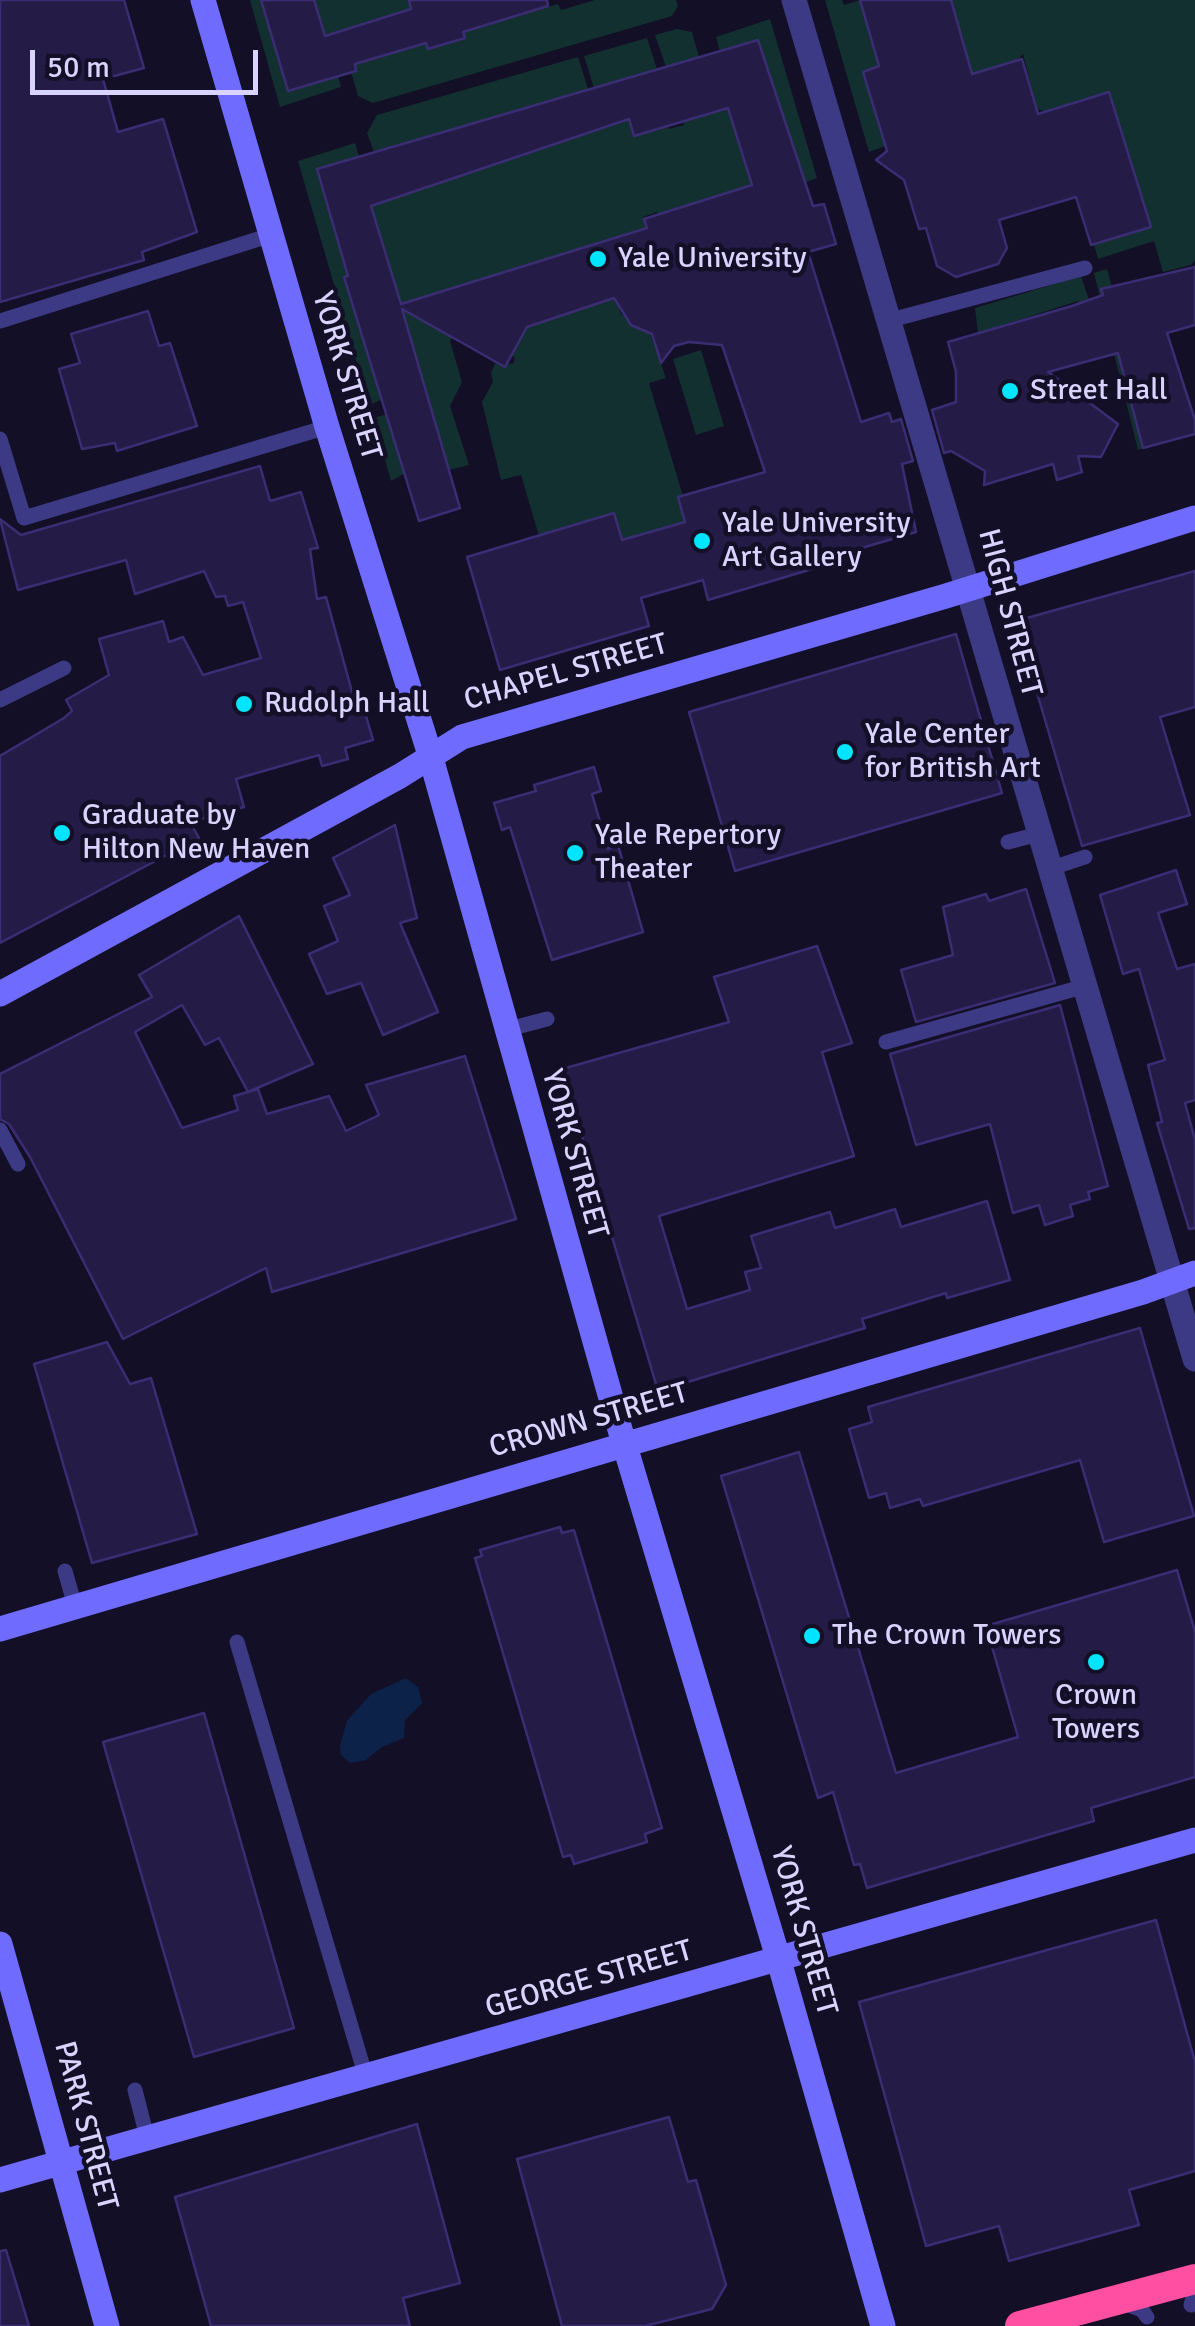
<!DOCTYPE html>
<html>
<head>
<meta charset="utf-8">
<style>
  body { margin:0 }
  #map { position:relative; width:1195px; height:2326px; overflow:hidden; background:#130f26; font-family:Signika,sans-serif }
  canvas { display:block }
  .scale { position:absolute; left:30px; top:50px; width:228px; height:45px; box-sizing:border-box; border:5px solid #d9d4ff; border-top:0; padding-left:12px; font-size:30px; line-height:35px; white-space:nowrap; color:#d9d4ff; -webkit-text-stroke:8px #130f26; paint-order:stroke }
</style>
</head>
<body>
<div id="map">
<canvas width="1195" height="2326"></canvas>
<div class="scale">50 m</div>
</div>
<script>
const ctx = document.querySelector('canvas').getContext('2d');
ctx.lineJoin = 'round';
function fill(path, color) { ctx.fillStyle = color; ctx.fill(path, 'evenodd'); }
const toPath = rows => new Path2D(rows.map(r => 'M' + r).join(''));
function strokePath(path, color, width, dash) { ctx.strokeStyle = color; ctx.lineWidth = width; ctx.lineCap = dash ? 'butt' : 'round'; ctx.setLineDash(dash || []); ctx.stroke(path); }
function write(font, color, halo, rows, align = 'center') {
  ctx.font = font + ' Signika,sans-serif'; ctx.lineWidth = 9; ctx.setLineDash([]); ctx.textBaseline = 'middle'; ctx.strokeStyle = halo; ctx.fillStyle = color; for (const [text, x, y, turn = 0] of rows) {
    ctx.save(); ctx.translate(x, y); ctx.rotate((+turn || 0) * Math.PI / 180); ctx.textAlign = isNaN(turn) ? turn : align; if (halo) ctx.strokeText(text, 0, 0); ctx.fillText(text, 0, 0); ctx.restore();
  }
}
const green = toPath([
  [250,0,261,0,288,91,338,76,341,87,280,107],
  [314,0,409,0,411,9,325,35],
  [595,0,676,0,678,6,672,16,373,103,358,96,351,72,356,71,355,64,426,43,428,49,464,38,463,32,558,4,561,10],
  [825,0,842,0,844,5,860,0,879,66,864,72,885,146,869,152],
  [933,0,1195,0,1195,260,1191,265,1163,272,1154,241,1098,259,1094,245,1150,226,1109,92,1047,112,1037,109,1023,54,1016,61,960,77,915,55,963,40,953,8],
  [770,19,817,178,804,183,758,40,720,51,716,37],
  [677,29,692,32,699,57,666,67,655,35],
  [647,38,657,69,594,88,584,56],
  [578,57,588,89,374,152,367,133,377,115],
  [719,78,754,195,661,221,657,212,643,217,647,228,476,281,483,303,475,300,450,341,462,382,450,406,469,465,449,470,366,188,384,202,629,120,634,136,667,124,669,129,684,125,683,119,718,111,709,81],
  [355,143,359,156,317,169,383,399,369,405,298,161],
  [1107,269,1112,287,1101,290,1143,448,1138,450,1094,273],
  [1081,276,1093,312,1078,301,978,333,975,308],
  [615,298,621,314,650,333,666,378,649,383,683,496,685,522,622,540,614,514,539,536,521,475,501,480,482,402,493,382,491,372,496,362,513,364,515,358,509,352,519,329],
  [701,350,724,426,696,435,673,359],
  [388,414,405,473,391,481,373,418]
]);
const water = toPath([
  [406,1678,418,1687,422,1703,405,1720,404,1738,382,1747,366,1760,350,1763,341,1755,340,1745,347,1721,371,1694]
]);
const building = toPath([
  [0,0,124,0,144,68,103,79,118,132,163,119,197,232,142,252,144,260,0,302,0,0],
  [261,0,314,0,325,36,411,9,409,0,547,0,548,6,463,32,465,38,428,49,426,43,355,64,356,71,288,91,261,0],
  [860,0,951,0,972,74,1022,59,1038,114,1109,92,1151,227,1091,245,1076,197,999,220,1007,248,998,264,956,277,937,266,926,228,919,229,904,180,876,160,887,151,863,72,879,66,860,0],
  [758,40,813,206,824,204,836,244,808,252,861,422,889,413,892,422,901,419,913,461,902,464,916,532,855,550,856,556,708,600,703,580,641,598,649,626,500,670,467,557,614,513,622,540,685,522,678,497,765,472,722,345,689,342,674,346,661,363,652,334,631,325,614,298,527,327,505,367,402,309,460,508,419,521,344,277,348,276,317,169,758,40],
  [728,108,752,185,644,219,647,228,401,304,371,206,629,119,634,136,728,108],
  [1195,267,1195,325,1167,333,1195,420,1195,434,1143,448,1118,353,1048,372,1118,424,1101,457,1078,456,1082,472,1057,480,1053,464,984,485,985,471,951,451,944,453,932,410,956,402,956,372,948,342,1072,306,1103,295,1101,289,1195,267],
  [148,311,159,346,170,343,197,426,117,451,115,443,82,449,59,369,80,363,71,334,148,311],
  [260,466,270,501,301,492,318,548,310,549,317,599,326,597,357,710,364,709,373,740,345,748,348,759,322,766,319,755,236,779,244,807,190,822,199,838,0,943,0,756,64,718,72,711,66,700,109,675,99,639,163,621,169,642,183,637,203,675,261,658,243,602,228,606,225,596,216,597,204,571,135,594,126,560,18,590,0,519,21,535,260,466],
  [1195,571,1195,707,1160,717,1190,815,1082,846,1016,621,1195,571],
  [956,634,1002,793,735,871,689,712,956,634],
  [594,767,601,791,592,794,608,849,618,845,643,932,552,960,510,827,502,830,494,803,536,791,534,785,594,767],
  [395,825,417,918,400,923,438,1012,383,1035,361,983,327,994,309,954,338,941,324,906,350,895,333,858,395,825],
  [1176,870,1187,904,1158,913,1177,969,1195,964,1195,1100,1185,1103,1195,1140,1195,1228,1189,1229,1157,1123,1162,1122,1148,1065,1165,1060,1139,969,1123,974,1100,895,1176,870],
  [1026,889,1055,983,916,1022,901,970,953,955,943,907,986,894,989,901,1026,889],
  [239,916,313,1064,248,1092,219,1038,205,1045,182,1005,135,1032,182,1128,238,1110,234,1096,258,1089,267,1114,329,1096,346,1131,379,1115,366,1085,465,1056,516,1219,272,1292,266,1268,123,1339,30,1157,9,1124,0,1119,0,1074,152,997,139,975,239,916],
  [817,946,852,1043,822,1052,854,1156,659,1216,687,1309,750,1290,745,1272,761,1268,751,1236,830,1212,835,1228,895,1209,901,1227,987,1201,1010,1280,947,1298,946,1293,862,1319,865,1328,658,1391,562,1069,729,1022,714,977,817,946],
  [1060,1005,1108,1186,1088,1192,1090,1199,1070,1205,1073,1216,1045,1225,1039,1205,1013,1213,990,1124,916,1145,890,1054,1060,1005],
  [1140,1328,1194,1516,1104,1542,1080,1460,923,1506,920,1499,890,1508,886,1493,869,1498,849,1429,872,1422,868,1407,1140,1328],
  [107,1342,130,1384,151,1378,197,1534,92,1563,34,1364,107,1342],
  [799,1452,896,1773,1018,1737,986,1626,1177,1570,1195,1632,1195,1777,1091,1808,1094,1821,867,1888,860,1864,854,1865,833,1792,818,1798,721,1476,799,1452],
  [560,1527,562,1533,574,1530,662,1828,645,1834,647,1842,574,1864,571,1855,563,1857,475,1558,482,1556,480,1550,560,1527],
  [204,1713,294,2028,194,2057,103,1742,204,1713],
  [1156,1920,1195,2062,1195,2171,1129,2190,1139,2225,1009,2261,999,2226,926,2246,859,2002,1156,1920],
  [669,2117,688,2182,696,2180,726,2285,712,2309,645,2326,562,2326,517,2159,669,2117],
  [417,2124,460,2283,403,2298,410,2326,211,2326,175,2197,417,2124],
  [6,2250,29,2326,0,2326,0,2251,6,2250]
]);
const lane = toPath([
  [891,320,1085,268],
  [0,321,271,235],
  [0,439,24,518,327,427],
  [0,700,64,668],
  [1008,842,1039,834],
  [1049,869,1085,857],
  [505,1030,547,1019],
  [886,1042,1082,987],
  [0,1130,18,1164],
  [65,1571,75,1606],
  [237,1642,366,2077],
  [135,2090,147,2137],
  [1121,2302,1142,2310,1147,2317],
  [1191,2305,1195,2292]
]);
const street = toPath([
  [794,0,1195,1359]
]);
const secondary = toPath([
  [203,0,327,427,431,758,616,1416,779,1961,883,2326],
  [0,994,400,776,462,737,946,596,1195,518],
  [0,1629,1143,1292,1195,1273],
  [0,1944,107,2326],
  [0,2180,1195,1840]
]);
const highway = toPath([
  [1020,2326,1195,2279]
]);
const markers = [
  [598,259,10,"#00e5ff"],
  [1010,391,10,"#00e5ff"],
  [702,541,10,"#00e5ff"],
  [244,704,10,"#00e5ff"],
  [845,752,10,"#00e5ff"],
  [62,833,10,"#00e5ff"],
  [575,853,10,"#00e5ff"],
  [812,1636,10,"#00e5ff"],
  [1096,1662,10,"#00e5ff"]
];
const poiNames = [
  ["Yale University",618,259],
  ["Street Hall",1030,391],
  ["Yale University",722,524],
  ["Art Gallery",722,558],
  ["Rudolph Hall",264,704],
  ["Yale Center",865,735],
  ["for British Art",865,769],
  ["Graduate by",82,816],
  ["Hilton New Haven",82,850],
  ["Yale Repertory",595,836],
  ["Theater",595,870],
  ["The Crown Towers",832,1636],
  ["Crown",1096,1696,"center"],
  ["Towers",1096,1730,"center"]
];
const streetNames = [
  ["YORK STREET",346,376,73],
  ["HIGH STREET",1009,613,75],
  ["CHAPEL STREET",566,673,-16],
  ["YORK STREET",574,1154,74],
  ["CROWN STREET",589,1421,-16],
  ["YORK STREET",803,1931,74],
  ["GEORGE STREET",589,1980,-16],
  ["PARK STREET",85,2126,75]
];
fill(green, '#12302f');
fill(water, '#0c2248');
fill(building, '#241b47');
strokePath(building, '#3b2d73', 2.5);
strokePath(lane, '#3d3a85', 15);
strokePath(street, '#3d3a85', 25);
strokePath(secondary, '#6f6bff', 25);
strokePath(highway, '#ff4fa3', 30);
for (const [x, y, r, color] of markers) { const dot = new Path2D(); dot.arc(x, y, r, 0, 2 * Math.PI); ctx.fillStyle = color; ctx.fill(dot); strokePath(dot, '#130f26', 4); }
write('30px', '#d9d4ff', '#130f26', poiNames, 'left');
write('30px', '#d9d4ff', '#130f26', streetNames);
</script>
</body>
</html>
